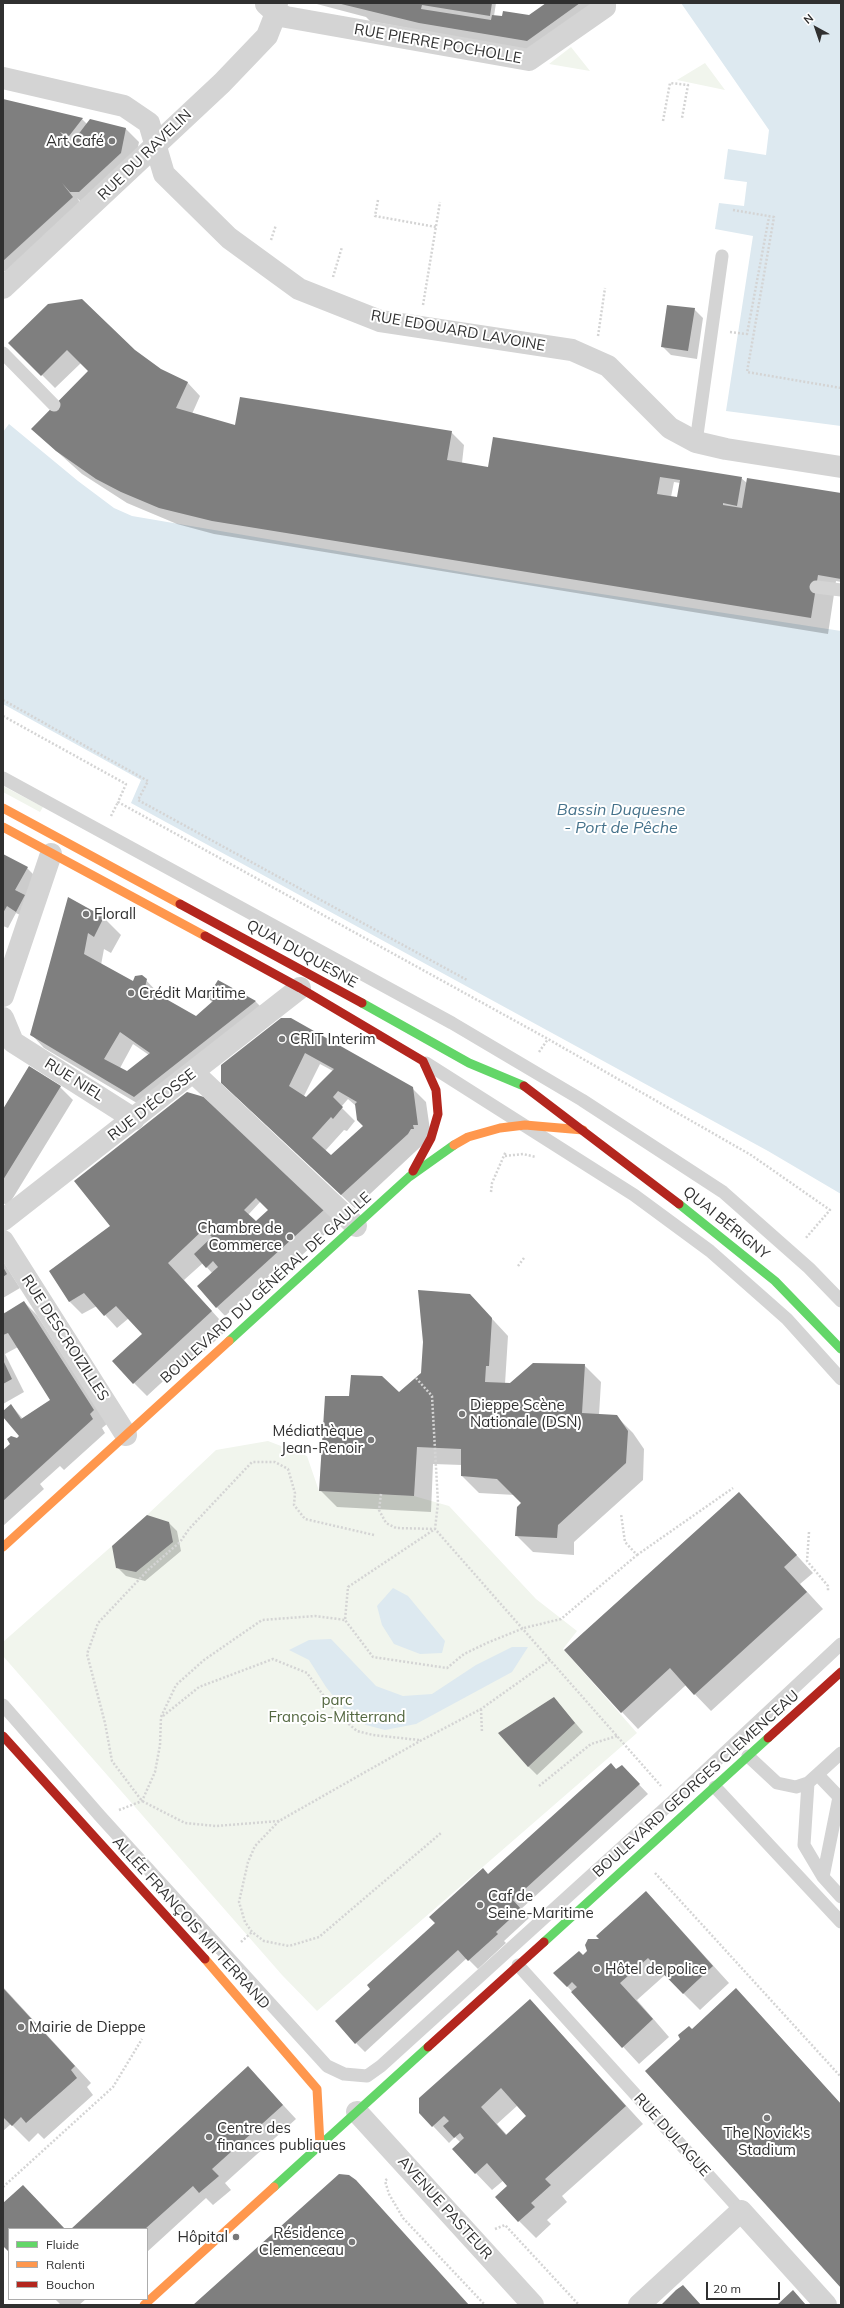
<!DOCTYPE html>
<html>
<head>
<meta charset="utf-8">
<style>
  body { margin:0 }
  #map { position:relative; width:844px; height:2308px; overflow:hidden; background:#fff; font-family:Mulish,sans-serif }
  canvas { display:block }
  .frame { position:absolute; inset:0; border:4px solid #303030; pointer-events:none }
  .legend { position:absolute; left:8px; top:2228px; width:140px; height:72px; box-sizing:border-box; background:#fff; border:1px solid #acacac; margin:0; padding:5px 7px; list-style:none; font-size:12px; color:#303030 }
  .legend li { display:flex; align-items:center; gap:8px; height:20px }
  .legend b { width:20px; border:1px solid #acacac }
  .north { position:absolute; left:796px; top:8px; width:40px; height:40px; -webkit-text-stroke:3px #fff; paint-order:stroke; rotate:320deg; font-size:11px; font-weight:700; line-height:16px; text-align:center; color:#303030 }
  .north::after { content:''; display:block; margin:auto; width:14px; height:18px; background:#303030; clip-path:polygon(50% 0,100% 100%,50% 72%,0 100%) }
  .scale { position:absolute; left:706px; top:2282px; width:74px; height:18px; box-sizing:border-box; border:2px solid #303030; border-top:0; padding-left:5px; font-size:12px; line-height:14px; white-space:nowrap; color:#303030; -webkit-text-stroke:3px #fff; paint-order:stroke }
</style>
</head>
<body>
<div id="map">
<canvas width="844" height="2308"></canvas>
<div class="frame"></div>
<ul class="legend">
<li><b style="height:5px;background:#63d668"></b>Fluide</li>
<li><b style="height:5px;background:#ff974d"></b>Ralenti</li>
<li><b style="height:5px;background:#b3261e"></b>Bouchon</li>
</ul>
<div class="north">N</div>
<div class="scale">20 m</div>
</div>
<script>
const ctx = document.querySelector('canvas').getContext('2d');
ctx.lineJoin = 'round';
function fill(path, color) { ctx.fillStyle = color; ctx.fill(path, 'evenodd'); }
const toPath = rows => new Path2D(rows.map(r => 'M' + r).join(''));
function strokePath(path, color, width, dash) { ctx.strokeStyle = color; ctx.lineWidth = width; ctx.lineCap = dash ? 'butt' : 'round'; ctx.setLineDash(dash || []); ctx.stroke(path); }
function write(font, color, halo, rows, align = 'center') {
  ctx.font = font + ' Mulish,sans-serif'; ctx.lineWidth = 4; ctx.setLineDash([]); ctx.textBaseline = 'middle'; ctx.strokeStyle = halo; ctx.fillStyle = color; for (const [text, x, y, turn = 0] of rows) {
    ctx.save(); ctx.translate(x, y); ctx.rotate((+turn || 0) * Math.PI / 180); ctx.textAlign = isNaN(turn) ? turn : align; if (halo) ctx.strokeText(text, 0, 0); ctx.fillText(text, 0, 0); ctx.restore();
  }
}
const green = toPath([
  [571,47,590,71,549,64],
  [705,63,725,90,677,80],
  [3,786,43,807,40,812,3,792],
  [268,1441,307,1456,319,1491,414,1496,449,1506,536,1599,577,1631,563,1649,637,1733,317,2011,282,1975,3,1656,3,1642,147,1515,216,1450]
]);
const water = toPath([
  [681,3,841,3,841,426,726,411,753,236,715,229,719,203,744,206,747,182,724,179,728,149,766,155,769,130],
  [9,424,78,481,114,508,132,516,485,576,841,631,841,1194,768,1151,131,803,141,780,3,704,3,432],
  [393,1588,408,1596,445,1641,442,1653,420,1654,394,1644,382,1625,377,1606],
  [331,1639,376,1686,403,1696,432,1694,476,1665,512,1647,528,1647,512,1672,416,1724,385,1730,366,1725,347,1713,326,1687,309,1660,289,1650,309,1640]
]);
const shadow = toPath([
  [313,3,496,3,494,16,530,16,548,3,595,3,540,53,370,21,366,17],
  [3,100,82,119,87,124,126,129,139,142,134,166,84,205,77,198,86,211,8,275,3,270],
  [69,140,74,142,71,146,68,142],
  [694,309,703,318,697,359,671,355,662,346],
  [10,343,141,357,160,370,187,382,200,396,192,414,236,426,451,432,464,445,462,463,489,468,741,478,747,483,841,494,841,582,836,581,828,634,214,534,177,524,127,503,82,474,32,429,96,378,81,363,55,388],
  [674,482,680,483,678,498,671,497],
  [3,855,27,868,36,877,20,915,16,913,8,928,3,926],
  [68,899,104,918,121,935,111,953,104,949,101,965,133,982,142,976,163,998,196,1017,213,1003,208,998,218,981,256,1002,272,1018,147,1109,44,1048,31,1034],
  [133,1044,149,1055,127,1072,120,1068],
  [281,1019,412,1088,426,1102,431,1137,355,1208,222,1083],
  [320,1064,333,1071,306,1098,304,1096],
  [348,1099,356,1106,364,1126,331,1157,325,1151,344,1130,347,1131,355,1121,341,1107],
  [60,1087,73,1100,8,1206,3,1203,3,1111],
  [187,1093,338,1222,289,1267,284,1263,225,1316,198,1287,212,1273,203,1263,184,1280,228,1329,190,1364,186,1360,147,1396,134,1383,143,1334,129,1318,117,1328,97,1306,82,1314,69,1301],
  [261,1201,269,1210,256,1223,248,1215],
  [3,1261,20,1288,3,1298],
  [470,1295,508,1336,505,1384,584,1365,601,1382,599,1415,616,1416,633,1433,644,1449,643,1480,574,1542,574,1555,533,1552,516,1535,522,1503,515,1495,479,1493,462,1476,462,1465,433,1464,431,1512,337,1507,320,1490,399,1394,422,1374],
  [24,1302,37,1315,107,1424,102,1428,105,1433,64,1470,60,1466,40,1484,44,1489,3,1526,3,1451,21,1436,3,1415,3,1412,11,1405,23,1419,52,1401,18,1347,5,1354,24,1392,3,1404,3,1310,5,1314],
  [755,1510,813,1573,800,1584,823,1609,711,1711,686,1685,638,1729,622,1712],
  [168,1522,177,1531,181,1551,145,1581,126,1576,117,1567],
  [554,1698,583,1732,537,1775,528,1766],
  [617,1770,630,1775,648,1794,521,1909,529,1918,504,1941,506,1943,478,1969,467,1958,365,2052,356,2043,488,1875],
  [663,1910,729,1983,700,2010,665,1975,637,2000,669,2037,639,2064,555,1973],
  [3,1987,91,2083,87,2087,93,2095,44,2139,38,2133,29,2142,11,2124,3,2131],
  [530,2000,643,2124,562,2196,567,2202,547,2220,551,2224,536,2238,519,2221,509,2186,504,2180,492,2190,453,2149,461,2143,455,2137,449,2143,433,2126],
  [518,2105,528,2116,507,2135,497,2124],
  [757,2012,841,2104,841,2286,692,2030],
  [261,2081,296,2119,225,2183,231,2190,213,2205,206,2198,147,2252,147,2229,73,2229],
  [55,2299,86,2299,79,2305,61,2305]
]);
const building = toPath([
  [337,3,492,3,490,16,422,5,421,9,491,20,492,15,502,16,503,11,529,15,546,3,580,3,527,41,419,23],
  [3,99,83,118,69,136,60,132,71,144,90,119,126,128,121,153,79,192,70,192,62,183,73,197,3,261],
  [82,299,135,350,161,369,188,382,176,408,235,425,240,397,452,431,447,460,488,467,493,437,742,477,737,506,723,503,723,505,742,508,747,478,841,493,841,579,818,575,811,618,212,521,159,508,121,492,96,479,56,451,31,429,88,371,67,350,41,376,8,343,48,304],
  [660,477,680,480,677,497,657,494],
  [667,305,695,308,688,351,661,347],
  [3,854,28,867,15,890,25,895,16,912,7,906,3,913],
  [68,897,104,917,94,937,88,933,84,954,133,981,135,976,142,975,147,979,145,987,196,1016,213,1001,207,998,218,980,256,1001,134,1097,30,1035],
  [120,1032,150,1053,127,1071,104,1059],
  [281,1018,291,1018,413,1087,418,1125,413,1125,414,1129,411,1129,408,1134,341,1195,221,1083,221,1065],
  [305,1053,334,1069,306,1097,289,1086],
  [338,1091,357,1102,355,1104,357,1120,363,1126,331,1155,312,1138,331,1117,333,1119,343,1107,333,1097],
  [29,1066,61,1086,3,1180,3,1109],
  [187,1092,204,1097,326,1208,216,1308,197,1286,218,1267,213,1261,206,1268,194,1254,212,1237,204,1229,168,1263,212,1311,133,1384,112,1361,142,1334,116,1306,104,1316,84,1293,69,1302,49,1271,110,1226,74,1181],
  [256,1198,268,1210,256,1221,244,1210],
  [3,1267,7,1274,3,1277],
  [418,1290,470,1294,492,1318,489,1366,486,1366,485,1382,510,1383,533,1363,585,1364,582,1413,617,1415,628,1431,626,1463,558,1525,557,1538,515,1536,517,1507,521,1503,497,1479,461,1476,461,1449,417,1447,414,1496,319,1491,325,1396,349,1396,351,1375,382,1376,399,1392,421,1373,423,1342],
  [24,1301,94,1410,90,1414,93,1419,3,1501,3,1450,10,1444,7,1439,11,1436,17,1438,19,1436,3,1417,3,1411,11,1404,21,1419,50,1400,8,1333,3,1335,3,1314],
  [3,1360,12,1379,3,1384],
  [739,1492,797,1555,784,1567,807,1592,694,1695,670,1668,621,1713,564,1650],
  [147,1515,169,1522,173,1542,136,1572,116,1568,112,1546],
  [554,1697,575,1723,528,1767,498,1733],
  [611,1763,616,1769,622,1765,640,1784,513,1900,521,1909,496,1932,498,1934,468,1961,458,1950,355,2044,335,2021,370,1989,367,1985,435,1923,429,1917,483,1868,488,1874],
  [646,1891,713,1966,683,1994,648,1958,620,1983,653,2019,622,2048,571,1992,577,1987,572,1982,567,1987,553,1973,579,1951,583,1955,587,1951,585,1945,588,1939,599,1939,596,1936],
  [3,1988,75,2066,71,2070,77,2078,26,2123,21,2117,12,2126,3,2117],
  [736,1988,841,2104,841,2288,645,2071,680,2039,678,2035,689,2026,692,2029],
  [530,1999,626,2106,545,2179,551,2185,531,2203,535,2207,518,2222,495,2197,507,2186,487,2163,475,2174,452,2149,464,2138,460,2133,454,2138,443,2126,449,2121,444,2116,432,2127,419,2113,419,2098],
  [501,2088,526,2116,506,2135,481,2107],
  [248,2066,283,2105,212,2169,219,2176,199,2193,193,2186,145,2229,71,2229],
  [339,2174,349,2175,356,2180,469,2305,193,2305],
  [23,2185,65,2229,9,2229,9,2252,3,2246,3,2203],
  [683,2285,701,2305,661,2305,676,2290],
  [793,2290,806,2305,777,2305]
]);
const path = toPath([
  [663,121,670,83,688,85,682,118],
  [378,200,375,216,436,227],
  [733,210,774,217,747,372,841,388],
  [271,240,276,225],
  [333,277,342,247],
  [423,305,440,202],
  [730,332,747,334,769,217],
  [598,336,605,288],
  [3,700,148,781,138,800,467,980],
  [3,716,126,784,118,802,548,1039,751,1155,830,1210,805,1239],
  [111,816,118,802],
  [539,1052,548,1039],
  [505,1156,523,1154,536,1157],
  [491,1192,492,1183,506,1151],
  [518,1266,524,1258],
  [416,1378,432,1396,438,1503,435,1529,348,1587,345,1620,373,1657,447,1668,464,1654,489,1642,524,1628,561,1619,637,1555,625,1542,621,1514],
  [381,1494,379,1510,386,1523,396,1528,435,1529,550,1660],
  [809,1532,807,1561,828,1586,828,1592],
  [374,1535,305,1519,294,1505,295,1493,288,1469,275,1462,252,1462,189,1529,180,1542,149,1569,98,1623,87,1654,105,1723,112,1761,142,1801,185,1823,216,1826,279,1821,420,1741,481,1709,550,1660,661,1786],
  [637,1555,733,1488],
  [481,1709,482,1733],
  [163,1716,199,1687,273,1659,307,1673,337,1714,357,1731,373,1735,419,1740],
  [539,1786,591,1744,617,1736],
  [119,1810,142,1801,155,1772,160,1745,161,1717,176,1685,204,1660,262,1620,315,1616,345,1620],
  [279,1821,255,1846,248,1862,239,1902,245,1922,252,1932,264,1941,289,1946,319,1937,441,1833],
  [655,1873,841,2077],
  [241,1942,252,1932],
  [387,2179,385,2181,389,2194,403,2218,485,2305],
  [3,2187,113,2087,142,2039],
  [495,2229,505,2225,579,2305]
]);
const lane = toPath([
  [3,353,54,405],
  [696,442,722,256],
  [816,587,841,590],
  [3,778,452,1023,582,1100,723,1192,809,1268,841,1301],
  [426,1063,634,1195,710,1251,787,1319,841,1379],
  [3,1705,100,1816,327,2066,344,2074,367,2076,381,2066,673,1801,841,1644],
  [748,1756,777,1783,796,1787,808,1783,841,1753],
  [818,1775,841,1799],
  [808,1783,804,1845,823,1877,841,1897],
  [715,1787,841,1922],
  [823,1877,839,1797],
  [518,1965,741,2211]
]);
const street = toPath([
  [266,4,276,13,286,17,529,60,605,7,605,3],
  [3,78,124,106,149,123,164,174,229,238,299,289,380,321,572,350,608,366,670,428,696,442,726,449,841,467],
  [3,288,222,83,267,36,276,13,277,3],
  [3,996,51,854],
  [3,1018,13,1042,134,1119],
  [194,1073,356,1226],
  [3,1220,300,988],
  [3,1241,126,1435],
  [357,2112,533,2305],
  [639,2305,741,2211,826,2305]
]);
const fast = toPath([
  [362,1003,469,1063,524,1086],
  [679,1204,775,1281,841,1349],
  [229,1341,409,1177,454,1145],
  [544,1942,768,1738],
  [274,2187,428,2047]
]);
const slow = toPath([
  [3,808,180,904],
  [3,827,205,936],
  [454,1145,468,1137,500,1128,525,1125,583,1130],
  [3,1547,229,1341],
  [205,1959,317,2089,320,2145],
  [144,2305,274,2187]
]);
const jam = toPath([
  [180,904,362,1003],
  [205,936,300,988,423,1061,436,1090,438,1114,431,1138,413,1171],
  [524,1086,679,1204],
  [3,1736,205,1959],
  [768,1738,841,1672],
  [428,2047,544,1942]
]);
const markers = [
  [112,141,4,"#787878"],
  [86,914,4,"#787878"],
  [131,993,4,"#787878"],
  [282,1039,4,"#787878"],
  [290,1237,4,"#787878"],
  [462,1414,4,"#787878"],
  [371,1440,4,"#787878"],
  [480,1905,4,"#787878"],
  [597,1969,4,"#787878"],
  [21,2027,4,"#787878"],
  [767,2118,4,"#787878"],
  [209,2137,4,"#787878"],
  [236,2237,4,"#787878"],
  [352,2242,4,"#787878"]
];
const streetNames = [
  ["RUE PIERRE POCHOLLE",438,44,10],
  ["RUE DU RAVELIN",145,155,-44],
  ["RUE EDOUARD LAVOINE",458,331,10],
  ["QUAI DUQUESNE",302,954,29],
  ["RUE NIEL",74,1080,32],
  ["RUE D'ÉCOSSE",152,1105,-38],
  ["QUAI BÉRIGNY",726,1223,39],
  ["BOULEVARD DU GÉNÉRAL DE GAULLE",266,1288,-42],
  ["RUE DESCROIZILLES",65,1338,57],
  ["BOULEVARD GEORGES CLEMENCEAU",696,1784,-42],
  ["ALLÉE FRANÇOIS MITTERRAND",191,1923,48],
  ["RUE DULAGUE",672,2135,48],
  ["AVENUE PASTEUR",445,2208,48]
];
const poiNames = [
  ["Art Café",104,141,"right"],
  ["Florall",94,914],
  ["Crédit Maritime",139,993],
  ["CRIT Interim",290,1039],
  ["Chambre de",282,1228,"right"],
  ["Commerce",282,1245,"right"],
  ["Dieppe Scène",470,1405],
  ["Nationale (DSN)",470,1422],
  ["Médiathèque",363,1431,"right"],
  ["Jean-Renoir",363,1448,"right"],
  ["Caf de",488,1896],
  ["Seine-Maritime",488,1913],
  ["Hôtel de police",605,1969],
  ["Mairie de Dieppe",29,2027],
  ["Centre des",217,2128],
  ["finances publiques",217,2145],
  ["The Novick's",767,2133,"center"],
  ["Stadium",767,2150,"center"],
  ["Résidence",344,2233,"right"],
  ["Clemenceau",344,2250,"right"],
  ["Hôpital",228,2237,"right"]
];
const parkNames = [
  ["parc",337,1700],
  ["François-Mitterrand",337,1717]
];
const waterNames = [
  ["Bassin Duquesne",621,810],
  ["- Port de Pêche",621,828]
];
fill(green, '#f1f5ed');
fill(water, '#dde9f0');
fill(shadow, '#0003');
fill(building, '#7f7f7f');
strokePath(path, '#d4d4d4', 2.5, [2, 2]);
strokePath(lane, '#d4d4d4', 13);
strokePath(street, '#d4d4d4', 22);
strokePath(fast, '#63d668', 9);
strokePath(slow, '#ff974d', 9);
strokePath(jam, '#b3261e', 9);
for (const [x, y, r, color] of markers) { const dot = new Path2D(); dot.arc(x, y, r, 0, 2 * Math.PI); ctx.fillStyle = color; ctx.fill(dot); strokePath(dot, '#fff', 1.5); }
write('15px', '#303030', '#fff', streetNames);
write('15px', '#303030', '#fff', poiNames, 'left');
write('15px', '#546841', '#fff', parkNames);
write('italic 16px', '#45728b', '#fff', waterNames);
</script>
</body>
</html>
